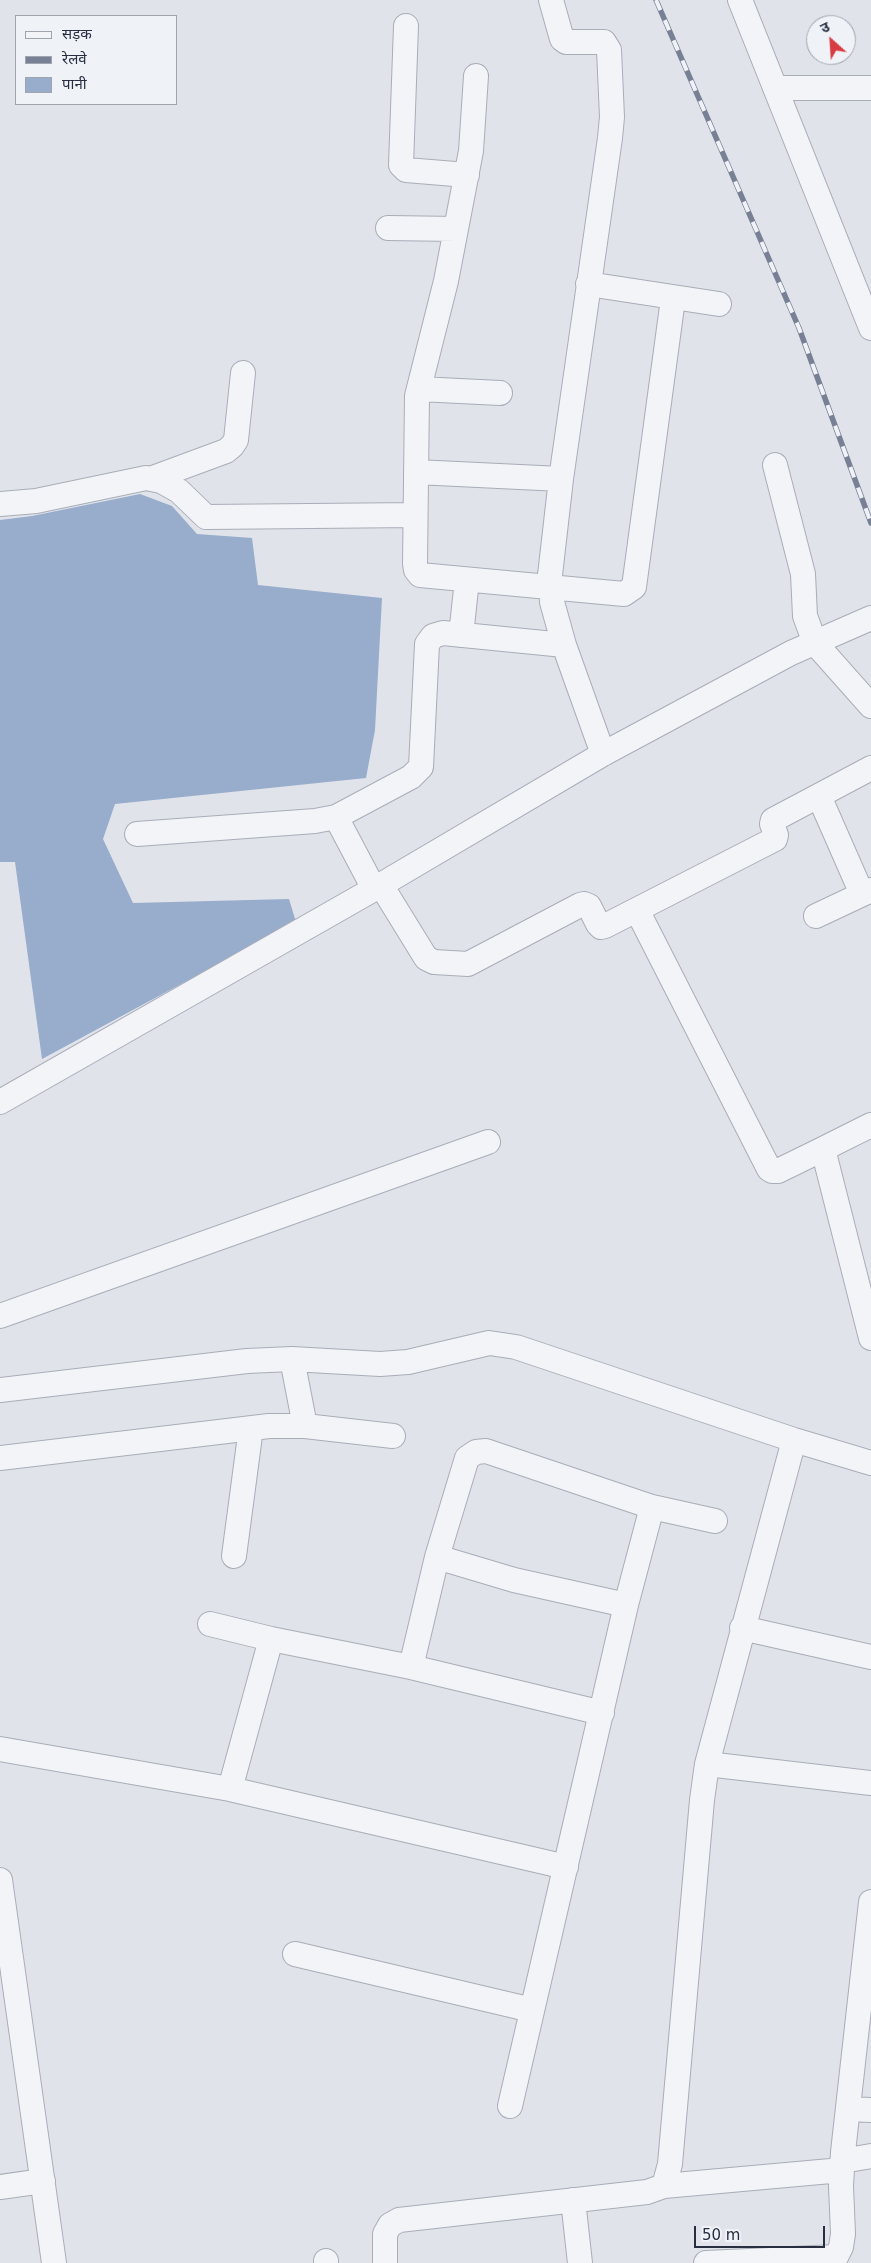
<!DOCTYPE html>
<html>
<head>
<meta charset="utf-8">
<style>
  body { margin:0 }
  #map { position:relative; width:871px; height:2263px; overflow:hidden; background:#e0e3ea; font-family:"DejaVu Sans","Noto Sans Devanagari",sans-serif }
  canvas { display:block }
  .legend { position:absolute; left:15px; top:15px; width:162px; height:90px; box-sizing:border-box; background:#eff2f7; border:1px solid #9fa4af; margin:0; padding:6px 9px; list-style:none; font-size:15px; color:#272e42 }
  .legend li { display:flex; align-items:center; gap:10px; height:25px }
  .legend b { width:25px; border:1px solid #9fa4af }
  .north { position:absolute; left:806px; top:15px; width:50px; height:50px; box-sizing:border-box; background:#eff2f7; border:1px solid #9fa4af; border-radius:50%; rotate:334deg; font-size:14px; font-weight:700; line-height:20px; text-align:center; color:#272e42 }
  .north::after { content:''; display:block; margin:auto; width:18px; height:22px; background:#d83c43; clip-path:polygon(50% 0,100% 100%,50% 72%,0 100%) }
  .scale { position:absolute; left:694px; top:2226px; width:131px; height:22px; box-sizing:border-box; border:2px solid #272e42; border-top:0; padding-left:6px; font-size:15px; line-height:18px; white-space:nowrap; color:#272e42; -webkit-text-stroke:4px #eff2f7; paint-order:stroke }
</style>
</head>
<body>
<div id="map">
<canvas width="871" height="2263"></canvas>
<ul class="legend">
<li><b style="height:6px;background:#f3f4f8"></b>सड़क</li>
<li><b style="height:6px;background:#788095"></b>रेलवे</li>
<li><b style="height:14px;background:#98accc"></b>पानी</li>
</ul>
<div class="north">उ</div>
<div class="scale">50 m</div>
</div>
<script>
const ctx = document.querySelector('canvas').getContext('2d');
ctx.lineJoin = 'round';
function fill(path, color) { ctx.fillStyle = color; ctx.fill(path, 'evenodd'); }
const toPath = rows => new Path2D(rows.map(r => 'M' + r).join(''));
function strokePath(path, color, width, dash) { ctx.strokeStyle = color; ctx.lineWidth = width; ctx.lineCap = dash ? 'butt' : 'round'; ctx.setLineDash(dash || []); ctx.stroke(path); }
const water = toPath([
  [140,494,172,506,197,534,252,538,258,585,382,598,375,730,366,778,115,804,103,839,133,903,289,899,296,922,42,1059,15,862,0,862,0,520,32,516]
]);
const minor = toPath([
  [551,0,562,39,566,42,604,42,609,50,612,117,610,138,561,479,550,575,552,602,564,645,603,754],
  [740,0,871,328],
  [406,26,401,165,406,170,467,175],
  [476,76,471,151,446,281,417,396,415,564,416,570,420,575,624,594,634,587,673,299],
  [775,88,871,88],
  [388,228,456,229],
  [588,284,719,304],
  [419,389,500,393],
  [775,465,803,574,805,616,815,643,871,706],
  [416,472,561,479],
  [153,478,226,451,232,446,236,440,243,373],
  [0,504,36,501,146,478,161,481,179,491,206,517,415,515],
  [461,635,467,580],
  [819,796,862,894],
  [336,817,374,889],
  [137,834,315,821,336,817,411,777,421,767,427,644,433,636,443,633,564,645],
  [381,885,426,958,434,962,468,964,580,905,584,904,589,906,598,924,601,927,605,926,775,839,776,835,772,824,773,820,871,768],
  [637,910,769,1169,772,1171,778,1171,823,1149],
  [816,916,871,890],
  [0,1102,374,889,603,754,791,653,871,618],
  [871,1125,823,1149,871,1338],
  [0,1316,488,1142],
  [292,1359,305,1426],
  [0,1390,247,1361,292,1359,380,1364,408,1362,489,1343,516,1347,794,1440,871,1463],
  [0,1458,269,1426,305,1426,393,1436],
  [234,1556,251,1428],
  [437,1557,514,1580,626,1605],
  [210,1624,271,1639,411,1667,602,1713],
  [742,1628,871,1657],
  [411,1667,437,1557,467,1458,476,1452,486,1451,652,1507,715,1521],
  [0,1749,230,1789,566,1867],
  [707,1764,871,1783],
  [230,1789,271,1639],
  [0,1880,54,2263],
  [295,1954,532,2010],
  [510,2106,626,1605,652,1507],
  [848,2109,871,2110],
  [842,2161,871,2156],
  [664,2186,842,2170],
  [0,2187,43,2181],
  [573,2200,580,2263],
  [326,2261,326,2263],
  [385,2263,385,2234,390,2225,399,2220,647,2192,664,2186,670,2164,702,1800,707,1764,794,1440],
  [706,2263,836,2257],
  [833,2263,841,2247,843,2234,841,2186,843,2152,871,1902]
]);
const rail = toPath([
  [656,0,799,328,871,523]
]);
fill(water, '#98accc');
strokePath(minor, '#a8adb8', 26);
strokePath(minor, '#f3f4f8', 24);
strokePath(rail, '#788095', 5.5);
strokePath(rail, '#eff2f7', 4, [11]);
</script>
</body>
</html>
